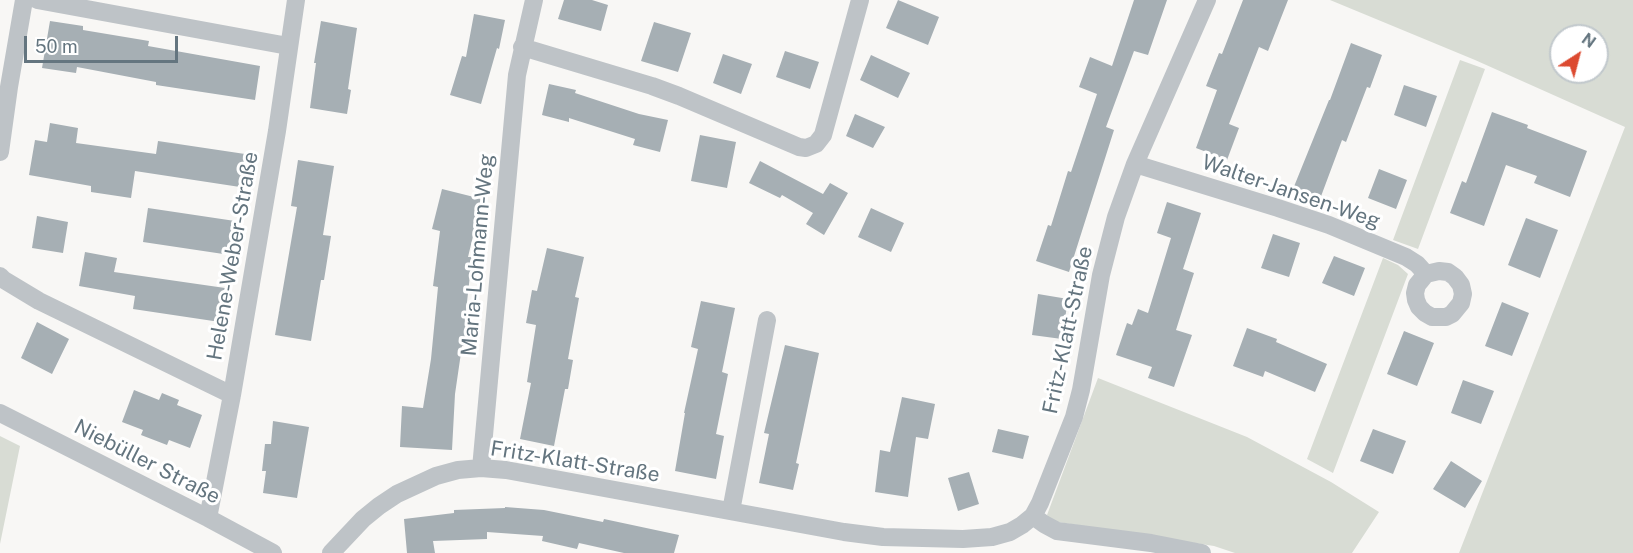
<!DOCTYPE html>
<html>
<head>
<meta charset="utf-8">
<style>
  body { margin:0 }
  #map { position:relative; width:1633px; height:553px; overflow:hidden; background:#f8f7f5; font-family:"Public Sans",sans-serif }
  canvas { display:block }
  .north { position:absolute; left:1549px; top:24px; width:60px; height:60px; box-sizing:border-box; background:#fff; border:2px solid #c1c8cc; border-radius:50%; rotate:36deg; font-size:16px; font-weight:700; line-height:24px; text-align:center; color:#64757f }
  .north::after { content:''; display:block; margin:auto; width:21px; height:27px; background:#dc4a30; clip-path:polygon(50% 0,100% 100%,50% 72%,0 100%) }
  .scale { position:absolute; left:24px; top:36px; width:154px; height:27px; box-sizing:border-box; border:3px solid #64757f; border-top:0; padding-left:8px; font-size:18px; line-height:21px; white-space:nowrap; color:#64757f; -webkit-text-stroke:4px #fff; paint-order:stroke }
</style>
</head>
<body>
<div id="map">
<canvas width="1633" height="553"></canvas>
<div class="north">N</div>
<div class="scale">50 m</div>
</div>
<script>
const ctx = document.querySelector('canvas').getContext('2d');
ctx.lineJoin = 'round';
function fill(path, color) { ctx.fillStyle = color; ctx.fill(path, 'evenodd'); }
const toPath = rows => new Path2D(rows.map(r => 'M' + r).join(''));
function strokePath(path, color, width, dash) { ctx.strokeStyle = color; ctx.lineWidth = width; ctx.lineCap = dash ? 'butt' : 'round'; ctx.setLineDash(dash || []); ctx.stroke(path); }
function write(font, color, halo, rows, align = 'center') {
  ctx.font = font + ' "Public Sans",sans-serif'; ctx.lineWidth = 6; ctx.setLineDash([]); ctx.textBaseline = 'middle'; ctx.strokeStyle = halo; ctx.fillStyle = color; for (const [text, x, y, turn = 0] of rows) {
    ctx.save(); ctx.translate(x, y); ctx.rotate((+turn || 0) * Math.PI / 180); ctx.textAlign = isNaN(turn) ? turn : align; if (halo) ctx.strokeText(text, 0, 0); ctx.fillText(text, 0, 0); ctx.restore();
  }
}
const green = toPath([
  [1330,0,1633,0,1633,553,1459,553,1625,127,1475,60],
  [1561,36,1597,36,1597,72,1561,72],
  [1460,60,1485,69,1418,249,1393,240],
  [1383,258,1398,265,1408,274,1333,473,1307,459],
  [1098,378,1247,437,1331,482,1379,512,1352,553,1235,553,1214,546,1051,521,1047,515],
  [0,436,20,446,0,544]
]);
const building = toPath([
  [564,0,592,0,608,5,601,31,558,19],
  [898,0,939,17,928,45,886,28],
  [1134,0,1167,0,1148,55,1134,51,1106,127,1114,130,1069,272,1036,261,1048,225,1051,226,1068,171,1071,172,1097,94,1079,87,1090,57,1112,66],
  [1243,0,1288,0,1268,51,1259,47,1229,124,1239,128,1227,160,1196,148,1217,90,1206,86,1219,53,1222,54],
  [474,14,505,20,499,49,497,48,481,104,450,95,462,56,466,57],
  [50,21,83,26,83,30,149,41,148,46,260,66,255,100,156,85,156,82,77,67,76,73,42,68],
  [321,21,357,28,348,89,351,90,347,114,310,108,316,63,314,63],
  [654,22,691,33,678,72,641,61],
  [1351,43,1382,55,1370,88,1367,87,1346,142,1342,140,1320,199,1293,189,1329,100,1330,100],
  [785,51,819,62,810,89,776,77],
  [723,54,752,64,741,94,713,83],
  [871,55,910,73,898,98,860,80],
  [549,84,576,90,575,93,639,114,668,120,660,152,633,145,635,139,569,118,569,122,542,115],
  [1404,85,1437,96,1426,127,1394,115],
  [1492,112,1528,125,1527,128,1587,151,1570,197,1534,183,1537,176,1506,165,1484,226,1450,213,1462,181,1466,183],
  [855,114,885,127,873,148,846,136],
  [50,123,78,128,76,143,156,154,158,141,245,154,240,187,135,171,131,198,91,192,91,186,29,175,35,140,47,142],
  [700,135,736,142,727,188,691,181],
  [298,160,334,166,323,235,331,236,324,280,321,280,311,341,275,335,297,207,291,206],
  [760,161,823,194,830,183,848,193,824,235,806,224,813,213,782,195,780,198,749,183],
  [1379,169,1407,180,1396,209,1368,198],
  [442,189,482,199,468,257,472,257,466,311,469,312,466,346,462,346,455,394,452,450,400,447,402,406,423,408,431,359,438,287,433,286,440,231,432,229],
  [1167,202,1201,213,1183,269,1194,273,1176,330,1192,335,1174,387,1148,378,1152,367,1116,355,1127,323,1132,325,1138,309,1148,313,1171,238,1157,233],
  [148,208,235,221,230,255,143,242],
  [871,208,904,223,891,252,858,237],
  [37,216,68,222,63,253,32,248],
  [1526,218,1558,230,1540,278,1508,265],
  [1273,234,1300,243,1289,277,1261,268],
  [547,248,584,257,575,297,579,298,568,359,573,360,568,389,565,389,554,446,520,439,531,383,527,382,536,325,526,323,532,290,537,291],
  [85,252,117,258,114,272,225,288,220,322,133,309,135,296,79,286],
  [1334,256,1365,268,1354,296,1322,283],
  [1038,294,1068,299,1062,339,1032,335],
  [701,301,735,308,722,372,728,374,716,434,724,436,716,479,675,471,685,413,684,413,698,349,691,347],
  [1502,302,1529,313,1512,356,1485,346],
  [37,322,69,339,52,374,21,358],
  [1247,328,1277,339,1276,342,1327,364,1315,392,1265,371,1263,377,1233,366],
  [1404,331,1434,343,1417,386,1387,374],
  [785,345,819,353,796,463,799,464,793,490,759,483,769,434,764,433],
  [1463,380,1494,391,1481,424,1451,413],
  [134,390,159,400,162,393,179,400,177,405,202,415,190,448,169,440,167,445,141,435,143,430,122,422],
  [902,397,935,404,928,439,916,437,908,497,875,492,880,450,890,452],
  [273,421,309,427,297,498,263,493,266,471,262,471,265,444,271,444],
  [998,429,1029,436,1023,459,992,452],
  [1373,429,1406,441,1393,474,1360,461],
  [1451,461,1482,481,1465,508,1433,489],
  [969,472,979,504,958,511,948,478],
  [505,507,544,510,603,522,604,519,679,535,674,553,624,553,579,543,577,549,542,541,543,536,487,532,487,539,433,541,435,553,407,553,404,519,454,513,454,510,505,508]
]);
const minor = toPath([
  [37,0,288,46],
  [522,47,652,86,679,96,799,147,806,148,816,144,823,135,860,0],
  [0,152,9,87,24,0],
  [1135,164,1278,208,1329,225,1406,257,1417,264,1426,274,1417,285,1415,293,1416,300,1419,307,1425,313,1432,317,1446,317,1452,314,1461,303,1463,294,1461,285,1455,277,1448,272,1439,271,1426,274],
  [0,276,4,280,39,301,232,395],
  [0,413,208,518,273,553],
  [481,468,517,75,534,0],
  [731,511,767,320],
  [1033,516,1044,524,1057,531,1151,543,1202,553],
  [208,518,232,395,277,131,296,0],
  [331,553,363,519,379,506,397,494,436,476,458,470,481,468,506,470,844,532,883,537,963,539,992,537,1010,532,1022,525,1033,516,1040,503,1074,417,1081,390,1101,275,1116,217,1135,164,1207,0]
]);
const streetNames = [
  ["Walter-Jansen-Weg",1291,192,19],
  ["Maria-Lohmann-Weg",478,255,-85],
  ["Helene-Weber-Straße",233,256,-80],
  ["Fritz-Klatt-Straße",1068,330,-78],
  ["Niebüller Straße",147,462,27],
  ["Fritz-Klatt-Straße",575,462,9]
];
fill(green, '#d8dcd4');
fill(building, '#a6afb4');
strokePath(minor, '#bec3c7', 18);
write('21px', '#64757f', '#fff', streetNames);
</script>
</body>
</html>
